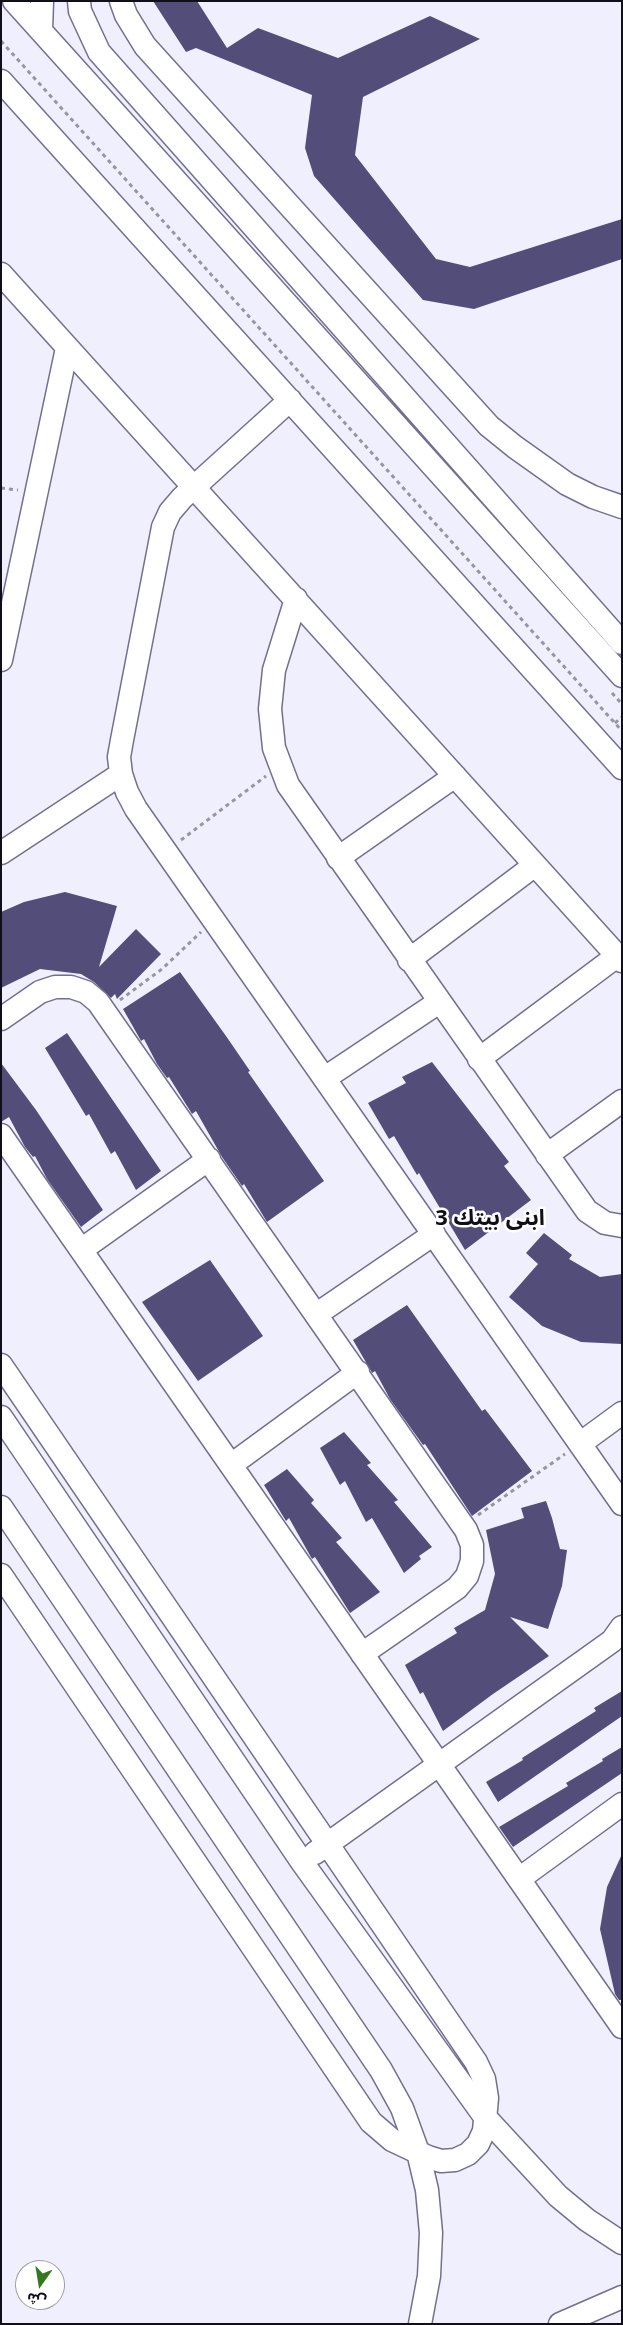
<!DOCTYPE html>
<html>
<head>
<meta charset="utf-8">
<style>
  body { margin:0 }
  #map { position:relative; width:623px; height:2325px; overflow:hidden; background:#f0effd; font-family:Georgia,"Noto Sans Arabic",serif }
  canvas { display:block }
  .frame { position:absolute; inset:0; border:2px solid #0f0e19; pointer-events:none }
  .north { position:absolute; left:15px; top:2260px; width:50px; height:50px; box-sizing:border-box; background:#fff; border:1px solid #9f9fa3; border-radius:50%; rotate:193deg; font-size:14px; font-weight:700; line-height:20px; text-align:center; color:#0f0e19 }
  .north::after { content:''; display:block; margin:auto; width:18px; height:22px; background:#32791d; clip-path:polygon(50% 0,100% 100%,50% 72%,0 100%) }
</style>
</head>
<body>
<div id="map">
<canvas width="623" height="2325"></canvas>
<div class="frame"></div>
<div class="north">ش</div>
</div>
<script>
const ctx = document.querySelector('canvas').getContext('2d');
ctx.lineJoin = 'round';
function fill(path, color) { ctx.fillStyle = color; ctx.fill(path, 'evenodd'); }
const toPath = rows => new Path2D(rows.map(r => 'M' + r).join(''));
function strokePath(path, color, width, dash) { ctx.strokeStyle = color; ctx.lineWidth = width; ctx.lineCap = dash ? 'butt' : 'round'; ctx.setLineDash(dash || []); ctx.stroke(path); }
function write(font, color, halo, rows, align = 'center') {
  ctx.font = font + ' Georgia,"Noto Sans Arabic",serif'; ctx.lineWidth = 5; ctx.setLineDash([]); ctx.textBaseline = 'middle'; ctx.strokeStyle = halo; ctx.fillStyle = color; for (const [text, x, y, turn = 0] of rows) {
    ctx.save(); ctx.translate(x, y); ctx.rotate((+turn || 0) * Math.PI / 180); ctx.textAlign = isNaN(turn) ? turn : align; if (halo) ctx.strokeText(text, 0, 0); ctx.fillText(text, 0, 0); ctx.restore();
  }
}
const building = toPath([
  [153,1,197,1,227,48,258,28,338,58,430,16,480,39,363,97,355,155,436,259,470,267,622,219,622,259,474,309,423,300,314,176,305,148,312,95,196,48,186,52],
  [65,892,117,906,99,967,136,929,161,954,117,999,115,994,111,998,94,982,81,974,40,969,1,988,1,912,24,902],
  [180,972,226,1036,250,1071,248,1072,324,1181,267,1222,244,1184,242,1186,222,1157,196,1111,192,1114,169,1077,167,1078,157,1064,144,1039,141,1041,140,1039,123,1009],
  [67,1033,161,1171,136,1190,115,1151,111,1154,89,1114,86,1116,45,1048],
  [432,1062,509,1162,504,1166,531,1200,465,1250,419,1173,417,1175,394,1136,389,1139,368,1103,406,1083,402,1077],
  [1,1063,36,1110,103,1210,81,1227,47,1179,35,1156,33,1157,25,1147,9,1117,1,1122],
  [544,1233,572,1255,569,1259,600,1277,622,1274,622,1344,581,1342,542,1326,509,1297,538,1264,526,1253],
  [210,1260,263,1336,198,1381,142,1302],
  [407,1305,482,1411,485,1409,532,1471,472,1516,425,1444,423,1445,390,1399,375,1371,372,1373,371,1371,353,1340],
  [344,1432,371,1463,367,1465,398,1500,394,1502,432,1547,419,1556,421,1559,404,1573,372,1518,366,1522,345,1481,340,1485,320,1448],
  [287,1469,314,1500,311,1503,342,1538,336,1542,380,1592,350,1613,315,1557,312,1559,289,1518,286,1521,264,1485],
  [546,1501,552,1518,560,1549,567,1550,562,1586,554,1610,548,1629,510,1617,549,1656,493,1694,443,1731,423,1692,420,1694,405,1665,457,1633,454,1628,485,1610,495,1574,486,1530,524,1518,521,1508],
  [622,1691,622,1716,498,1802,486,1782,523,1760,522,1758,596,1711,594,1708],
  [622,1747,622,1773,513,1847,499,1827,568,1786,566,1783,603,1761,602,1759],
  [622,1854,622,2000,619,2000,615,1994,600,1929,607,1887]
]);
const path = toPath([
  [1,41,622,731],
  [1,488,18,490],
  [612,693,622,704],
  [615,723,622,717],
  [181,840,266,776],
  [120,1000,162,969,201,932],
  [478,1515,565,1454]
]);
const minor = toPath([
  [14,1,622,676],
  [79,1,80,11,99,52,622,643],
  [121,1,126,15,145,46,489,426,515,447,567,484,593,497,622,507],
  [41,31,42,1],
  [1,81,622,768],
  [1,274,622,961],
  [290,400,182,498,170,512,163,527,122,740,119,757,121,774,127,792,136,809,622,1504],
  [296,599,274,670,270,709,274,748,288,785,587,1211,605,1223,622,1226],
  [1,660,67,348],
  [1,853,121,774],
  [338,858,455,776],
  [409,960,535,865],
  [1,1019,40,992,55,987,71,987,86,992,98,1002,466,1530,472,1545,472,1561,467,1576,457,1588,362,1654],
  [479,1059,617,956],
  [325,1078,439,1002],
  [1,1135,622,2027],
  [547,1155,622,1101],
  [81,1250,209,1159],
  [317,1314,434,1234],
  [1,1365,476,2062,484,2079,487,2098,484,2131,478,2144,468,2154,455,2160,441,2161,428,2157,392,2140,371,2122,1,1575],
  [1,1417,302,1862,485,2117,558,2196,587,2220,622,2243],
  [581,1443,622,1413],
  [231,1465,358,1372],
  [1,1507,381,2070,402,2108,418,2152,427,2190,431,2233,429,2276,420,2324],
  [315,1853,612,1641,622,1627],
  [519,1879,622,1804],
  [560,2324,622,2297]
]);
const districtNames = [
  ["ابنى بيتك 3",490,1222]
];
fill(building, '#534d7a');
strokePath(minor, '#73708f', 25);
strokePath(path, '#9695a2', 3, [4, 4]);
strokePath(minor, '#fff', 22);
write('bold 22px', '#0f0e19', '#fff', districtNames);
</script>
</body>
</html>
